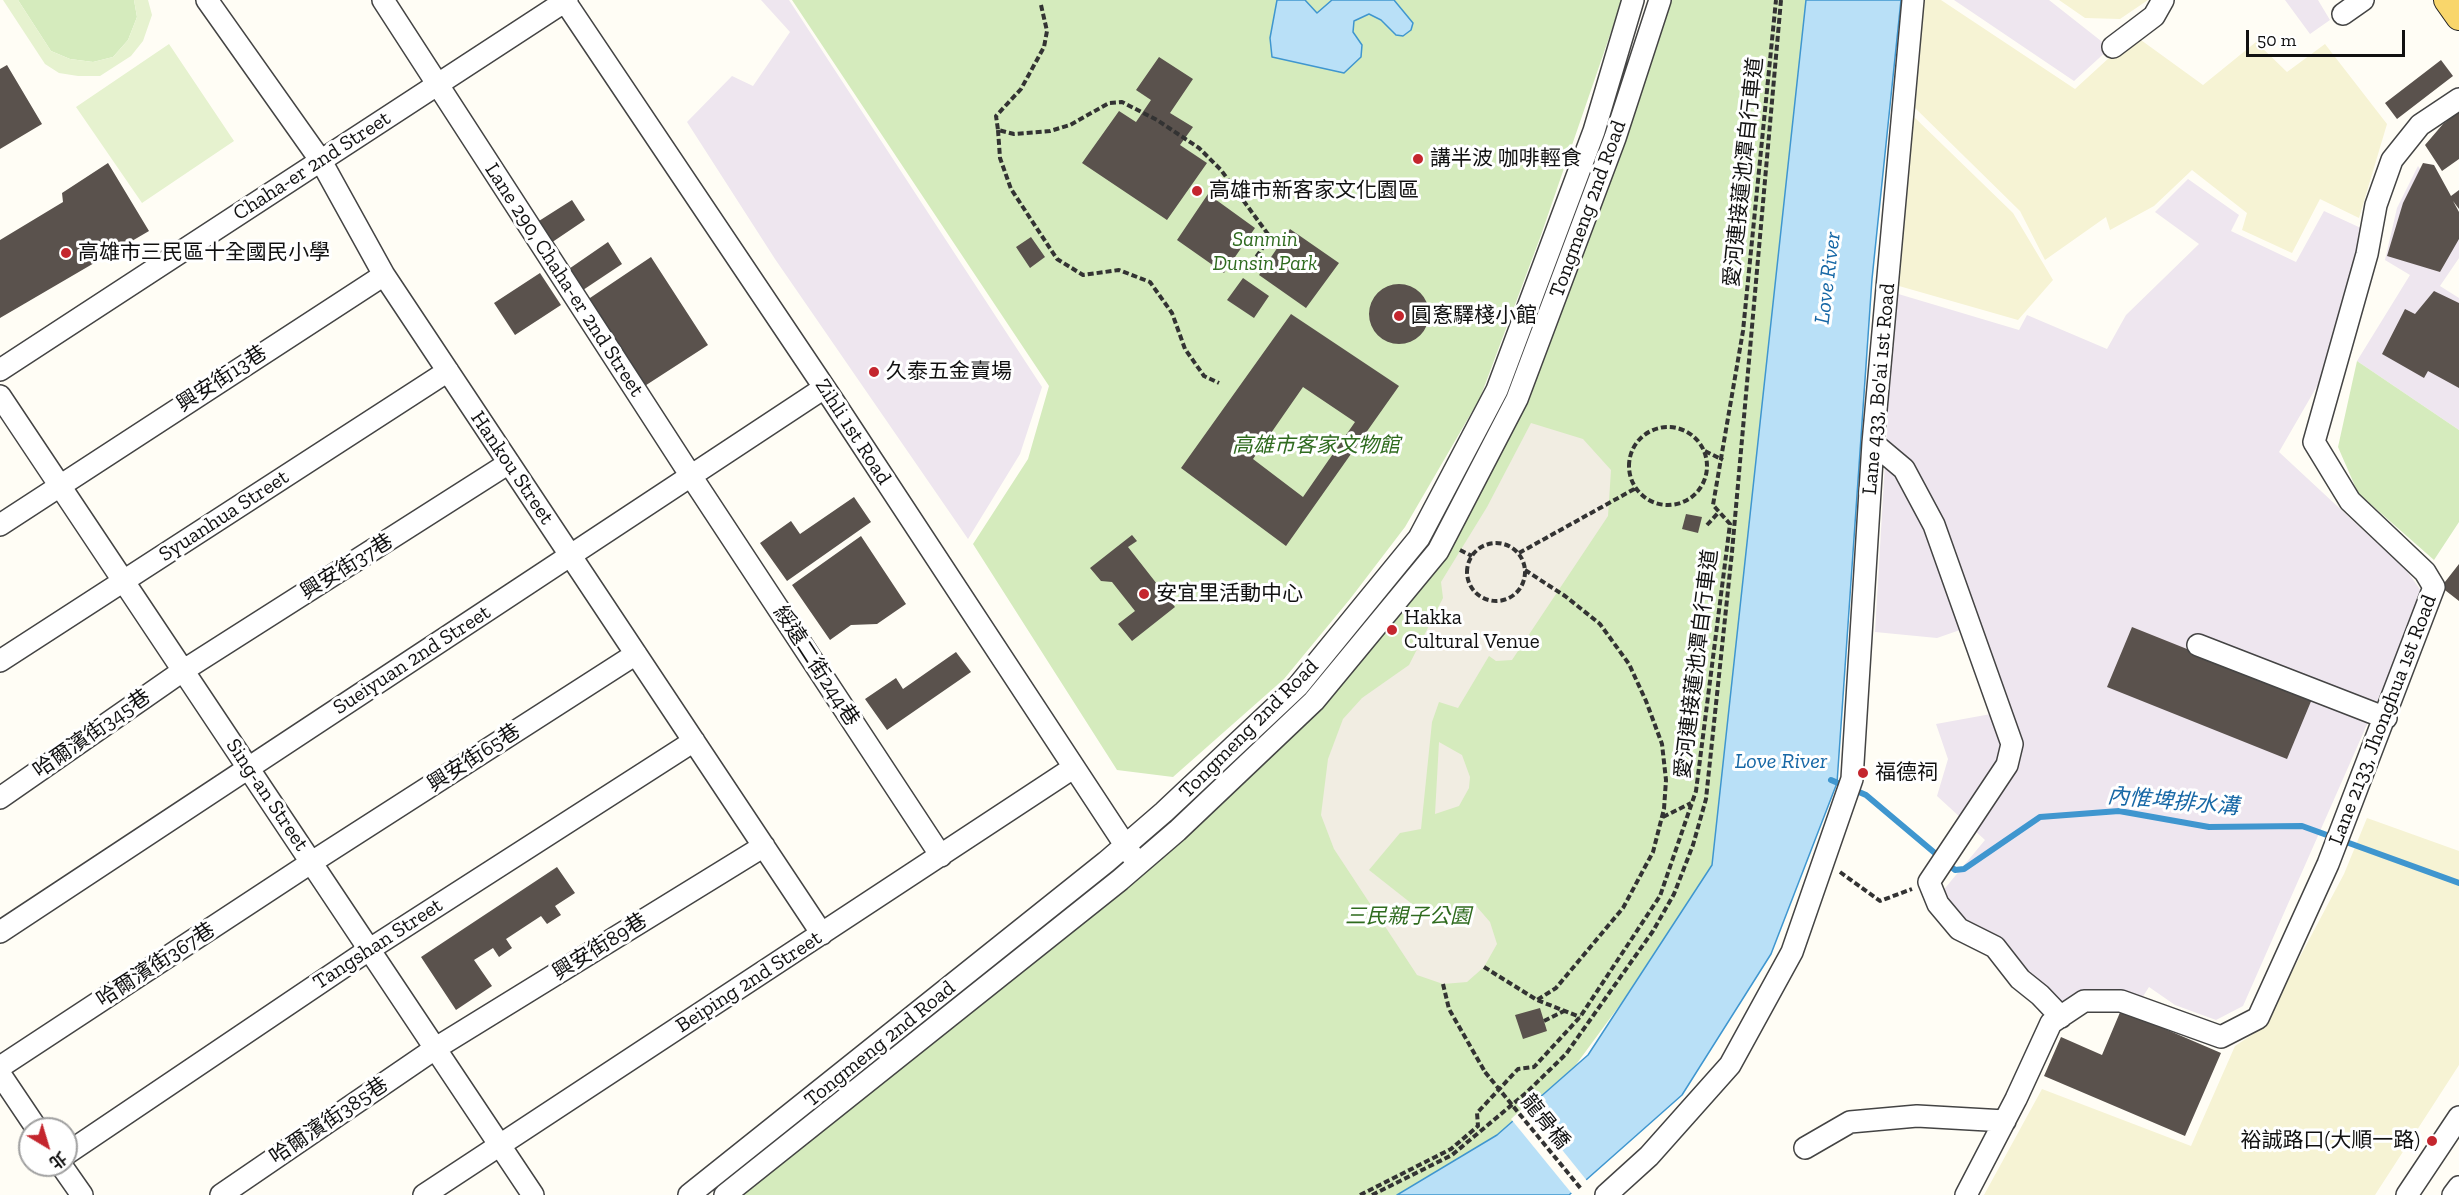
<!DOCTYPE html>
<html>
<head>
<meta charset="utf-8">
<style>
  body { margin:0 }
  #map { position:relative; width:2459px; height:1195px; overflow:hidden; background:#fffdf5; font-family:"Zilla Slab","Noto Sans TC",serif }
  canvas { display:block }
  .north { position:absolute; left:18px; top:1117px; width:60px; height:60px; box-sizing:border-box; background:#fff; border:2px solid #a0a0a0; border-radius:50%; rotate:142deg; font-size:16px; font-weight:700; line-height:24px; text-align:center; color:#111 }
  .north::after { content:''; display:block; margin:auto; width:21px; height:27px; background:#c4262e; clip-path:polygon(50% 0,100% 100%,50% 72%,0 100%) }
  .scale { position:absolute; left:2246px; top:30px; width:159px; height:27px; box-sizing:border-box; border:3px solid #111; border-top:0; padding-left:8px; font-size:18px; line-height:21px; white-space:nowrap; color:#111; -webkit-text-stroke:4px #fff; paint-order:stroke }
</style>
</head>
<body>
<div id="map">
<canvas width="2459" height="1195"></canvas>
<div class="north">北</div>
<div class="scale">50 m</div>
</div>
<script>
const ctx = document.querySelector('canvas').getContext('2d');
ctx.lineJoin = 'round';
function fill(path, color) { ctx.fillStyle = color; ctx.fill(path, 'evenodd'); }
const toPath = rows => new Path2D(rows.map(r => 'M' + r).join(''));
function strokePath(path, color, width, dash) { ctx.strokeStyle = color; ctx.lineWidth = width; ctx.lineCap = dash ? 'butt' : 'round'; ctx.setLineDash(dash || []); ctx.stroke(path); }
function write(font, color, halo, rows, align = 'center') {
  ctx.font = font + ' "Zilla Slab","Noto Sans TC",serif'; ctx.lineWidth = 6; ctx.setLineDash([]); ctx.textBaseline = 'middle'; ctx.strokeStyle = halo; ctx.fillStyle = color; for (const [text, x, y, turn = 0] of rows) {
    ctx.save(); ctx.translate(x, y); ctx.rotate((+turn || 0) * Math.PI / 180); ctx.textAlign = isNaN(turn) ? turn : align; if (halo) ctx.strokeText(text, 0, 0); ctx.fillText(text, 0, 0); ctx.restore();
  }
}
const industrial = toPath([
  [761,0,789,0,1042,387,1020,454,968,539,775,259,687,122,732,76,753,86,790,32],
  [1954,0,2049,0,2110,48,2074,81],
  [2285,0,2318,0,2330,20,2310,34],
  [2418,166,2459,223,2459,258,2440,286,2459,298,2459,430,2357,361,2410,275,2385,260,2397,208],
  [2188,179,2239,215,2231,231,2296,262,2324,211,2363,229,2335,355,2279,452,2407,571,2424,595,2243,1006,2216,1020,2175,1005,2149,987,2142,998,2062,1004,1964,921,1941,893,1985,840,1937,796,1948,759,1936,724,1991,714,1960,630,1937,638,1875,632,1895,293,2019,330,2027,315,2107,349,2126,315,2199,244,2155,212]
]);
const farmland = toPath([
  [1921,0,1941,0,2075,89,2134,35,2203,85,2256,42,2287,72,2325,44,2387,124,2359,218,2320,199,2292,253,2242,230,2247,213,2192,170,2154,206,2110,230,2106,217,2045,260,2020,211,1912,105],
  [2059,0,2148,0,2120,19,2085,18],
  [1912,115,2013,213,2053,280,2018,320,1899,286],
  [2367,818,2459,851,2459,1065,2375,1195,1984,1195,2042,1089,2191,1146,2235,1046,2262,1028,2344,874]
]);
const green = toPath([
  [18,0,134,0,137,17,128,40,113,57,93,62,70,59,51,51],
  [792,0,1622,0,1540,238,1480,398,1405,527,1350,599,1284,679,1173,777,1117,770,973,544,1028,459,1049,386],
  [1660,0,1806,0,1712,865,1622,1002,1575,1066,1497,1135,1397,1195,725,1195,1230,781,1438,551,1495,442],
  [2357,361,2459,430,2459,522,2434,560,2358,493,2338,447]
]);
const pitch = toPath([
  [3,0,18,0,51,51,70,59,93,62,113,57,128,40,137,17,134,0,148,0,152,15,143,41,131,56,100,76,78,76,59,73,45,64],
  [169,44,234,141,142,203,76,107]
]);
const plaza = toPath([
  [1531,423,1583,439,1611,470,1608,516,1512,660,1496,661,1489,656,1458,708,1439,702,1432,722,1421,829,1400,833,1369,870,1421,911,1458,926,1477,907,1490,922,1497,944,1484,967,1467,982,1443,984,1417,975,1334,849,1321,815,1328,759,1343,719,1362,698,1409,665,1443,598,1441,582,1487,507],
  [1439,742,1462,755,1470,777,1469,788,1459,806,1435,814]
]);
const water = toPath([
  [1277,0,1305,0,1317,13,1332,0,1394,0,1413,23,1411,30,1403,36,1396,35,1381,20,1369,14,1354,21,1353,32,1362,45,1361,57,1344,73,1272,57,1270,38,1277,0],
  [1806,0,1901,0,1872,279,1837,783,1771,954,1682,1095,1569,1195,1397,1195,1497,1135,1588,1055,1712,865,1806,0]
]);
const pier = toPath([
  [1526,1105,1588,1182,1573,1195,1511,1119]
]);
const stream = toPath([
  [1831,780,1866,795,1955,870,1964,869,2040,817,2119,811,2209,827,2302,826,2459,883]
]);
const building = toPath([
  [1159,57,1193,79,1170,113,1193,127,1180,145,1207,163,1167,220,1082,163,1119,111,1136,122,1151,100,1136,90],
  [2441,60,2453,76,2397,119,2385,103],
  [7,65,42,124,0,149,0,69],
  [2459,112,2459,159,2442,171,2425,145,2443,124],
  [108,163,149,231,0,318,0,240,63,202,62,193],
  [2423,163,2434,165,2451,196,2459,190,2459,209,2453,201,2459,212,2459,239,2440,272,2387,256,2403,203],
  [1208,194,1255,228,1224,273,1177,240],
  [572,200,585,220,545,247,531,226],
  [1290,229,1339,263,1306,308,1259,275],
  [1031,237,1045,257,1030,268,1016,247],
  [608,242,622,264,577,294,563,273],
  [651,257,708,345,637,391,581,304],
  [540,273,561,305,515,335,494,303],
  [1243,278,1269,296,1254,318,1227,300],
  '1369 314a30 30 0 1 1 60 0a30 30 0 1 1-60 0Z',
  [2434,291,2459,303,2459,388,2428,371,2424,378,2382,354,2405,309,2415,314],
  [1291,314,1399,386,1286,546,1181,468],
  [1303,387,1355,422,1303,497,1253,459],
  [854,497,871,522,787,581,760,543,791,521,800,534],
  [1686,514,1702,517,1698,533,1682,529],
  [1132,535,1137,541,1128,547,1175,607,1132,641,1118,624,1135,611,1112,582,1101,581,1090,568],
  [861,536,906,604,877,624,851,625,830,640,792,585],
  [2459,564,2459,601,2441,587],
  [2132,627,2312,699,2287,759,2107,687],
  [956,652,971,672,887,730,865,699,896,678,903,689],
  [557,867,575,893,555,906,561,915,547,924,541,916,506,939,512,948,499,957,493,948,474,960,492,986,456,1010,421,957],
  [1540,1008,1547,1031,1523,1039,1515,1015],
  [2121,1010,2221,1053,2185,1136,2044,1076,2061,1037,2102,1055]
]);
const path = toPath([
  [1041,5,1047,31,1044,47,1021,89,996,116,998,130,1014,134,1050,131,1070,125,1109,103,1122,102,1157,120,1199,148,1221,170,1270,237,1246,272],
  [998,130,1000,158,1011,189,1057,259,1083,275,1119,270,1150,282,1172,313,1185,349,1204,376,1219,383],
  '1629 466a39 39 0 1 1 78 0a39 39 0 1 1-78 0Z',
  [1705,451,1723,460],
  [1707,525,1719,512],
  '1467 572a29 29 0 1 1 58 0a29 29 0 1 1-58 0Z',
  [1460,550,1472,556],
  [1519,553,1636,488],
  [1525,570,1565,596,1600,624,1629,664,1646,701,1662,744,1666,780,1664,809,1653,852,1623,908,1556,988,1537,1000],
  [1663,817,1691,803],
  [1840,872,1880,901,1912,889],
  [1484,967,1537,1000,1580,1017],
  [1443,984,1449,1009,1485,1072],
  [1544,1021,1564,1011],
  [1360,1195,1451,1149,1478,1126,1477,1113,1518,1069,1534,1067,1580,1017,1660,896,1696,791,1730,524,1713,505,1743,331,1776,0],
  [1372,1195,1452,1155,1526,1093,1566,1054,1653,931,1674,894,1693,845,1706,799,1732,552,1781,0]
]);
const minor = toPath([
  [207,0,321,161,384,275,822,934],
  [383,0,691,476,941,856],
  [564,0,832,399,1133,857],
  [2343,14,2363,0],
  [2113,47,2154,16,2163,0],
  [0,370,567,0],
  [0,396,533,1195],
  [1873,443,1904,469,1934,525,2012,744,2007,765,1929,882,1938,904,1959,929,1995,947,2020,979,2040,995,2061,1017],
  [0,525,384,275],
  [2198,645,2386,718],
  [0,661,448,371],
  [0,798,184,670,509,463],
  [0,932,824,388],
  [0,1067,312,862,636,654],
  [0,1074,37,1129],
  [1805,1148,1850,1122,1917,1116,2005,1121],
  [66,1154,370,949,694,741],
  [61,1165,82,1195],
  [221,1195,436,1048,764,846],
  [424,1195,1073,768],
  [689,1195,1106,862,1164,812,1298,686,1419,538,1497,390,1594,131,1633,0],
  [725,1195,1120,880,1177,831,1314,701,1438,551,1517,399,1615,138,1660,0],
  [1606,1195,1649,1156,1730,1065,1792,952,1852,779,1873,443,1913,0],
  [1966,1195,2016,1099,2051,1023,2084,1001,2121,1001,2221,1037,2258,1018,2328,864,2434,587,2425,572,2350,501,2314,442,2367,254,2376,205,2392,160,2420,125,2459,99],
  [2407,1195,2459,1117],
  [2453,1195,2459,1187]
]);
const major = toPath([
  [2447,0,2459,17]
]);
const pathBridge = toPath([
  [1485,1072,1582,1190]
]);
const markers = [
  [1418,159,6,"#c4262e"],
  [1197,191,6,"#c4262e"],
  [66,253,6,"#c4262e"],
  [1399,316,6,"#c4262e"],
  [874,372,6,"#c4262e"],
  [1144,594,6,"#c4262e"],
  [1392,630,6,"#c4262e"],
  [1863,773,6,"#c4262e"],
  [2432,1141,6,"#c4262e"]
];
const poiNames = [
  ["講半波 咖啡輕食",1430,159],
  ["高雄市新客家文化園區",1209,191],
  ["高雄市三民區十全國民小學",78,253],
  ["圓愙驛棧小館",1411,316],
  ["久泰五金賣場",886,372],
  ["安宜里活動中心",1156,594],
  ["Hakka",1404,618],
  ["Cultural Venue",1404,642],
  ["福德祠",1875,773],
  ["裕誠路口(大順一路)",2420,1141,"right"]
];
const streetNames = [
  ["Chaha-er 2nd Street",312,166,-33],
  ["愛河連接蓮池潭自行車道",1744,172,-84],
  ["Tongmeng 2nd Road",1588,209,-70],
  ["Lane 290, Chaha-er 2nd Street",564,280,57],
  ["興安街13巷",222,379,-33],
  ["Lane 433, Bo'ai 1st Road",1879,389,-85],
  ["Zihli 1st Road",853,432,57],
  ["Hankou Street",512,468,56],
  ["Syuanhua Street",224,516,-33],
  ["興安街37巷",347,567,-32],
  ["Sueiyuan 2nd Street",412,660,-33],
  ["愛河連接蓮池潭自行車道",1697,664,-83],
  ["綏遠二街244巷",816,666,57],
  ["Lane 2133, Jhonghua 1st Road",2383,720,-69],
  ["Tongmeng 2nd Road",1249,729,-45],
  ["哈爾濱街345巷",92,734,-35],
  ["興安街65巷",474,758,-33],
  ["Sing-an Street",267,795,56],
  ["Tangshan Street",378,944,-33],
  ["興安街89巷",600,947,-32],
  ["哈爾濱街367巷",156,965,-33],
  ["Beiping 2nd Street",749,982,-33],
  ["Tongmeng 2nd Road",880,1044,-39],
  ["哈爾濱街385巷",329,1121,-34],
  ["龍骨橋",1545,1122,51]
];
const parkNames = [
  ["Sanmin",1265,240],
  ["Dunsin Park",1265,264],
  ["高雄市客家文物館",1316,446],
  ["三民親子公園",1408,917]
];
const waterNames = [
  ["Love River",1828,278,-83],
  ["Love River",1781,762],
  ["內惟埤排水溝",2173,802,5]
];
fill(industrial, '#eee6ef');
fill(farmland, '#f6f3d4');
fill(green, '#d5ebbd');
fill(pitch, '#e6f2cf');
fill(plaza, '#f1ede2');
fill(water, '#b9e0f7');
strokePath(water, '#3f96cf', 1.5);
fill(pier, '#fffdf5');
strokePath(stream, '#3f96cf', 6);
fill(building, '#5a524d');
strokePath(minor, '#444', 24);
strokePath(major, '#222', 28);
strokePath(path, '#333', 4, [6, 3]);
strokePath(minor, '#fff', 21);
strokePath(major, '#f9d66b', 26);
strokePath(pathBridge, '#333', 4, [6, 3]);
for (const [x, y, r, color] of markers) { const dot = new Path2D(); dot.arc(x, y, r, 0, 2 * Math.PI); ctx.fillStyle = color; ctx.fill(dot); strokePath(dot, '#fff', 2); }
write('21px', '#111', '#fff', poiNames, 'left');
write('21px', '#111', '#fff', streetNames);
write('italic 21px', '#2f6b1f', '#fff', parkNames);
write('italic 22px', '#1768a6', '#fff', waterNames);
</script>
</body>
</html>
